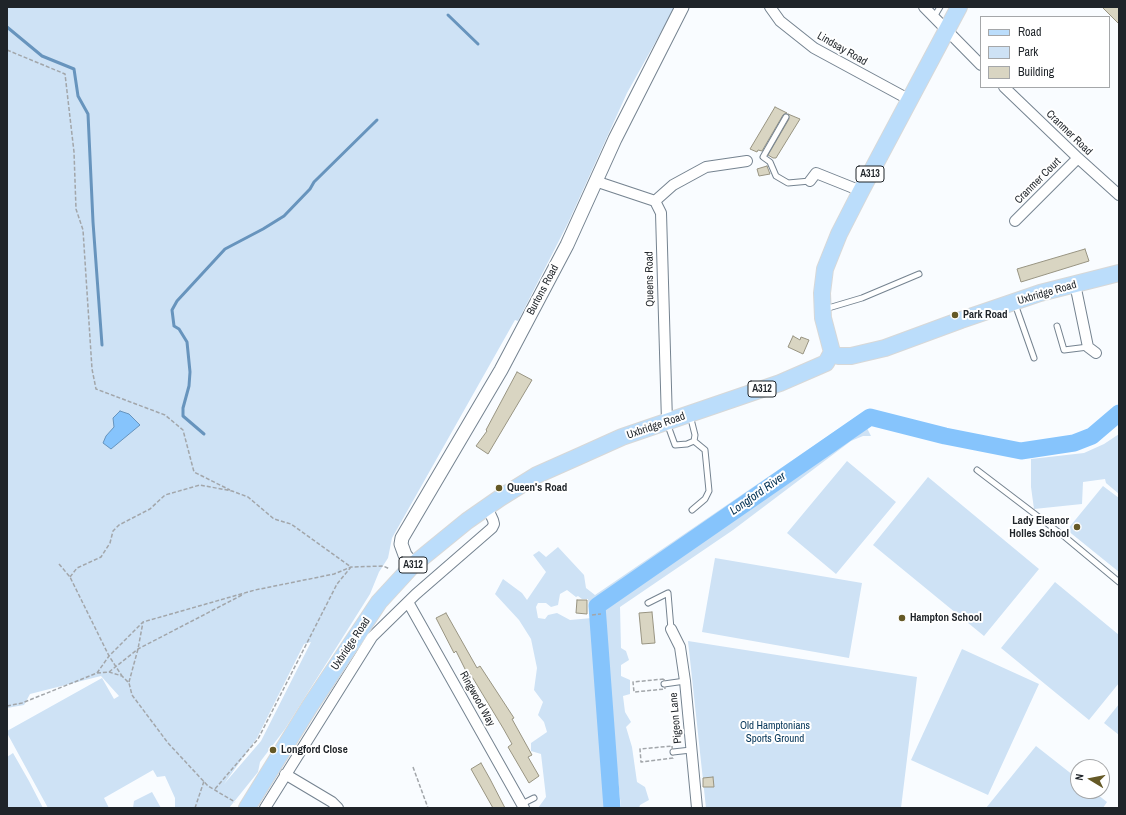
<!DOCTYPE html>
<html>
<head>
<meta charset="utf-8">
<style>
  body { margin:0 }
  #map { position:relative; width:1126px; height:815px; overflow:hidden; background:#f9fcff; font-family:"Archivo Narrow",sans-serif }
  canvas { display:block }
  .frame { position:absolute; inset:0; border:8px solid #1f2429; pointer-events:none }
  .legend { position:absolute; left:980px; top:16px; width:130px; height:72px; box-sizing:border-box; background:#fff; border:1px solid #a5a7a9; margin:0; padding:5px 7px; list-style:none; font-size:12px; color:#1f2429 }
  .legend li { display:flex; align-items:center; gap:8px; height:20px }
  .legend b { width:20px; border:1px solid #a5a7a9 }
  .north { position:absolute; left:1070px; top:759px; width:40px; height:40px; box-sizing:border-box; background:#fff; border:1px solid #a5a7a9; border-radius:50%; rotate:280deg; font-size:11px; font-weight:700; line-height:16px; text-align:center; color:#1f2429 }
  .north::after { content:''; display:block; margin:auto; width:14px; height:18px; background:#655926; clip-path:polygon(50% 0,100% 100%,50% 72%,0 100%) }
</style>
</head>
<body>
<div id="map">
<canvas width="1126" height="815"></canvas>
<div class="frame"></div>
<ul class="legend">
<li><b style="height:5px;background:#bbddfb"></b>Road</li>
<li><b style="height:11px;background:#cee2f5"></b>Park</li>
<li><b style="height:11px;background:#d9d5c2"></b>Building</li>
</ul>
<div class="north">N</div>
</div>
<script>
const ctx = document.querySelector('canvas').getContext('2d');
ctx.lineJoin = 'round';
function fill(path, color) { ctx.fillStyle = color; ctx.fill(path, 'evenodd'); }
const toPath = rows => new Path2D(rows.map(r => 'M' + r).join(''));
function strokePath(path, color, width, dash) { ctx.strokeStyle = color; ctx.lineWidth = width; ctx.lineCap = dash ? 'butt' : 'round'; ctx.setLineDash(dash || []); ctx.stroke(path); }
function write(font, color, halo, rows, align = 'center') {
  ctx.font = font + ' "Archivo Narrow",sans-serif'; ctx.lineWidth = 4; ctx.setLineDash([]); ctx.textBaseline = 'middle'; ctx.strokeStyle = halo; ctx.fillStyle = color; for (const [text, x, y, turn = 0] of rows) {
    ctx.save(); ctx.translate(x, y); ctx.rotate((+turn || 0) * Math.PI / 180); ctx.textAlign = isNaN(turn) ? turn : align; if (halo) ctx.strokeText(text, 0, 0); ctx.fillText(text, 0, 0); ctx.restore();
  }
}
const green = toPath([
  [7,7,675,7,627,93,568,223,518,321,515,320,392,538,388,558,379,572,370,594,285,729,260,762,258,772,229,808,175,808,175,798,165,776,157,777,153,770,104,798,109,808,48,808,7,733,7,731,102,678,114,699,119,696,101,676,30,694,24,705,7,708],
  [311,642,261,741,224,784,257,738,304,644],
  [860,414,871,436,863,436,851,441,733,530,620,607,621,648,626,651,629,660,621,665,621,676,630,680,630,694,623,696,625,712,631,722,626,727,632,747,637,782,645,787,649,800,640,805,639,808,621,808,600,607,611,598,608,593,593,607,589,607,588,599,582,599,578,596,576,597,567,590,560,594,558,605,551,607,546,603,538,603,536,607,538,618,545,619,548,615,557,613,570,620,592,618,593,656,608,808,538,808,546,797,541,754,531,751,531,743,547,732,544,722,538,715,543,702,534,690,537,668,531,639,519,620,495,594,503,579,522,593,527,600,546,572,533,555,539,551,546,557,558,547,584,575,586,588,595,595],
  [1119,434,1119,494,1106,483,1105,479,1083,482,1082,504,1034,509,1031,487,1031,459,1084,453,1104,444],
  [847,461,896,502,836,574,787,533],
  [928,477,1039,569,984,636,873,545],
  [1103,486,1119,498,1119,572,1067,530],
  [715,558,862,583,849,658,702,632],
  [1055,582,1119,635,1119,683,1089,720,1001,648],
  [688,641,917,677,901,808,706,808],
  [962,649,1039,684,988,795,911,760],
  [1119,704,1119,735,1104,723],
  [1036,746,1078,779,1078,791,1093,791,1107,802,1103,808,986,808],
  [13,753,29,781,43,808,7,808,7,757],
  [152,792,161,808,133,808,134,801]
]);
const water = toPath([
  [120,411,129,414,140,425,111,449,103,443,106,436,114,427,113,418,120,411]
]);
const stream = toPath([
  [448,15,478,44],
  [7,27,42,56,74,69,78,96,88,114,93,222,102,345],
  [204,434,183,416,183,408,189,386,190,372,187,342,179,329,174,326,172,310,177,301,225,249,263,229,284,216,310,189,314,182,377,120]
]);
const river = toPath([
  [612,808,597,606,870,417,945,436,1021,451,1074,443,1092,436,1119,413]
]);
const building = toPath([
  [1102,7,1119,7,1119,24,1102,7],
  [775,107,787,113,783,115,762,151,758,150,757,152,750,149,775,107],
  [788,114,800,119,776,158,773,158,768,155,789,119,788,114],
  [767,166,770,174,759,176,757,169,767,166],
  [1085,249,1089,261,1021,282,1017,269,1085,249],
  [793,336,800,340,801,337,809,340,803,354,788,347,793,336],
  [517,372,532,380,488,454,476,446,487,431,486,430,517,372],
  [577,600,587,600,587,614,576,613,577,600],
  [652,612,655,643,642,644,639,613,652,612],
  [446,613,477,668,480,666,514,718,512,719,532,755,528,757,539,776,529,783,508,747,512,744,503,728,468,670,466,671,456,651,454,653,436,618,446,613],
  [481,763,490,779,505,808,493,808,471,769,481,763],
  [713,777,714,787,703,787,703,778,713,777]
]);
const path = toPath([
  [7,50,65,74,74,152,76,209,83,230,92,369,96,389,165,415,183,430,194,472,230,490],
  [59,564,70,577,109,656,122,676],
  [70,577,77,568,101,557,110,543,113,531,119,525,150,509,165,495,200,485,232,491,248,497,274,519,291,524,351,567,337,584,258,739,214,790],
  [592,615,601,614],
  [109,672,138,649,244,594],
  [97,673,109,656,143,622,255,590,334,574,351,567,383,566,390,569],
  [664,679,665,689,634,692,633,682,664,679],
  [129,682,138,649,143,622],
  [7,706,22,703,97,673,109,672,122,676,129,683,132,695,168,743,208,786,235,802],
  [672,746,673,758,641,762,640,749,672,746],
  [413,767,428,808],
  [195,808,204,781]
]);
const service = toPath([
  [934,17,940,7],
  [786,117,763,157,770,162,776,176,788,183,810,181],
  [1015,304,1034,358],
  [825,309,862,298,919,274],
  [1057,326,1064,350,1088,347],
  [667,423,675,445,687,444,694,441,695,435,690,415],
  [977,470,1065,537,1119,582],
  [692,510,705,499,709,491,705,450,694,441],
  [648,603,668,593,671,629],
  [664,684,685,681],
  [673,752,691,750],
  [522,804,534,798]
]);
const minor = toPath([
  [770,7,780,21,814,48,910,100],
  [924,7,981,65],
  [1004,87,1078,158,1119,195],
  [595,181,655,201,661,213,667,422],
  [810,181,816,173,861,191],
  [655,201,673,185,706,167,747,161],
  [1015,221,1078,158],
  [1075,284,1088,347,1096,353],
  [408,602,524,808],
  [671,629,680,647,685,681,697,808],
  [285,774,332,802,338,808],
  [265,808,372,637,416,594,492,528,494,524,493,520,487,507]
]);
const tertiary = toPath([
  [413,565,405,555,401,544,402,538,501,370,567,245,615,139,682,7]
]);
const primary = toPath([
  [832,352,823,318,822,293,825,269,839,234,861,191,959,7],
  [838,356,851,356,885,348,961,320,1040,293,1119,273],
  [247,808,310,706,379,602,413,565,467,521,500,498,537,475,582,455,622,437,780,383,826,363,832,352]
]);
const markers = [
  [955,315,4,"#655926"],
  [499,488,4,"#655926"],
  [1077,527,4,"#655926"],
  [902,618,4,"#655926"],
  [273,750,4,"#655926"]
];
const shields = [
  [870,174,28],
  [762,389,28],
  [413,565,28]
];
const shieldNames = [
  ["A313",870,174],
  ["A312",762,389],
  ["A312",413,565]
];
const streetNames = [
  ["Lindsay Road",842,49,30],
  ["Cranmer Road",1069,133,44],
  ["Cranmer Court",1038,181,-45],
  ["Queens Road",650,279,-91],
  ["Burtons Road",543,290,-62],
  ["Uxbridge Road",1047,293,-16],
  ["Uxbridge Road",656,426,-19],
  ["Uxbridge Road",351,644,-56],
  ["Ringwood Way",477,699,61],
  ["Pigeon Lane",676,718,-95]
];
const poiNames = [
  ["Park Road",963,315],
  ["Queen's Road",507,488],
  ["Lady Eleanor",1069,521,"right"],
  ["Holles School",1069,534,"right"],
  ["Hampton School",910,618],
  ["Longford Close",281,750]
];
const parkNames = [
  ["Old Hamptonians",775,726],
  ["Sports Ground",775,739]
];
const waterNames = [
  ["Longford River",758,494,-35]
];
fill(green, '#cee2f5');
fill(water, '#86c4fc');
strokePath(water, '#6794bd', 1);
strokePath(stream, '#6794bd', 3);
strokePath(river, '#86c4fc', 17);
fill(building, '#d9d5c2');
strokePath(building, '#989482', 1);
strokePath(service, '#758390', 7);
strokePath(minor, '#758390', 12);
strokePath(tertiary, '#758390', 15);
strokePath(primary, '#d7d8d8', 18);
strokePath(path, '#a2a6aa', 1.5, [4, 2]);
strokePath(service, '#fff', 5);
strokePath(minor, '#fff', 10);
strokePath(tertiary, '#fff', 13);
strokePath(primary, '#bbddfb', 16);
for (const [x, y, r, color] of markers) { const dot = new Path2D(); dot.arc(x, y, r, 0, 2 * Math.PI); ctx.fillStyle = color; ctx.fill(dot); strokePath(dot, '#fff', 1.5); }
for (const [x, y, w] of shields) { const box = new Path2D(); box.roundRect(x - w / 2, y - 8, w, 16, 3); ctx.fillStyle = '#fff'; ctx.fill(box); strokePath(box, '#1f2429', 1); }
write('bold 10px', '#1f2429', null, shieldNames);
write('11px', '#1f2429', '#fff', streetNames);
write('bold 11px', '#1f2429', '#fff', poiNames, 'left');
write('11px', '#043558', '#fff', parkNames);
write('italic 12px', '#003052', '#fff', waterNames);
</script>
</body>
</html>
